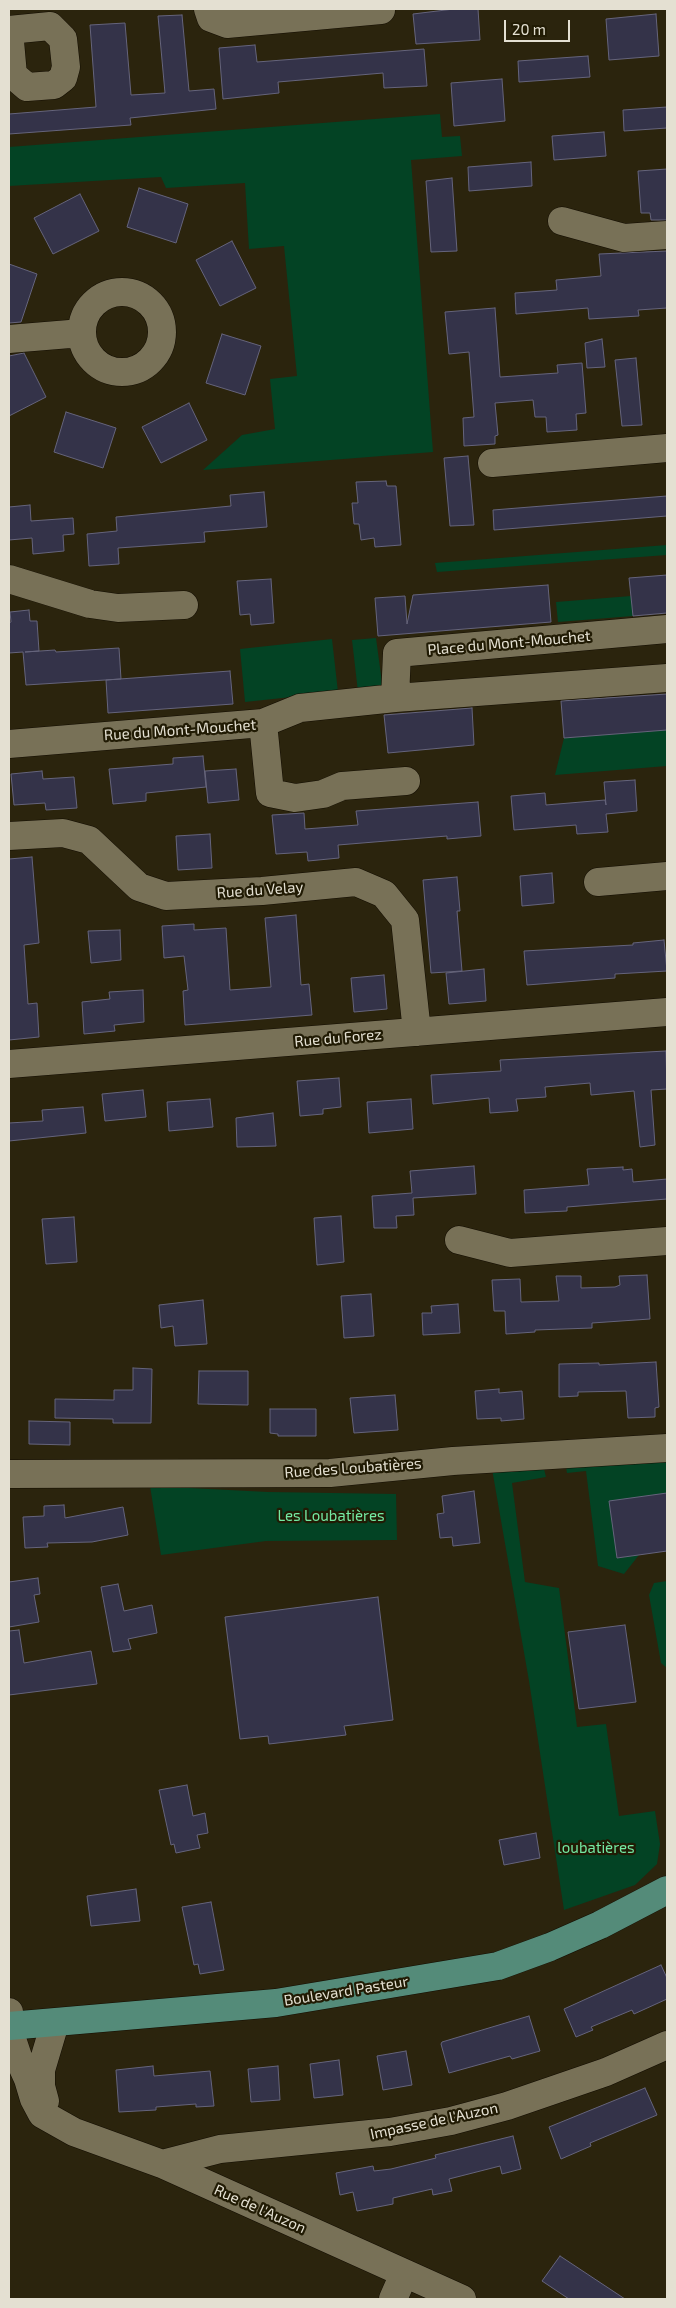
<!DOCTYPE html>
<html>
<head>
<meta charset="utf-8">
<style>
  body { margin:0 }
  #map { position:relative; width:676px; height:2308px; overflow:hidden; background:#2b240d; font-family:"Exo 2",sans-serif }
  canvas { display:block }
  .frame { position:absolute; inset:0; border:10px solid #e4e0d2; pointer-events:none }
  .scale { position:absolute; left:504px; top:20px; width:66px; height:22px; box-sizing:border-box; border:2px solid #e4e0d2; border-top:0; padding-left:6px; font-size:15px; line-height:18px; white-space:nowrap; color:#e4e0d2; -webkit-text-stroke:4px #211b04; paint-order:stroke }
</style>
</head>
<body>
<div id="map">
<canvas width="676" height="2308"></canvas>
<div class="frame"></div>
<div class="scale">20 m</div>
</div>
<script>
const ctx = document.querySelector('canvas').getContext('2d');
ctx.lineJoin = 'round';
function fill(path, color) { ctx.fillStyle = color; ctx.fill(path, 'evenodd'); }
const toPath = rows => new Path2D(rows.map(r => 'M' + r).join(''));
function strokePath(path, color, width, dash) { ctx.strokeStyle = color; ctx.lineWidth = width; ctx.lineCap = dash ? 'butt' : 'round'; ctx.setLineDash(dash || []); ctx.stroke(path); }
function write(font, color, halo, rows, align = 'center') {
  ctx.font = font + ' "Exo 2",sans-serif'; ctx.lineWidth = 4.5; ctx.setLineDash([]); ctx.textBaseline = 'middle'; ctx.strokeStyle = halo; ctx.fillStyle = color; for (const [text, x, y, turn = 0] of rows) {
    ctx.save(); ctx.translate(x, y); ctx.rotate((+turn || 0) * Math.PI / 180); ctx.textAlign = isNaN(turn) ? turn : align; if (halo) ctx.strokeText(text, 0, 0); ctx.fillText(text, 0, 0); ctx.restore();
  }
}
const green = toPath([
  [440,114,442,137,460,136,462,156,411,160,433,452,203,470,242,435,275,429,270,379,297,376,284,246,249,249,245,183,166,188,161,177,9,186,9,147],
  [667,545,667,555,437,572,435,563],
  [631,596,633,616,558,622,556,602],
  [376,638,383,690,358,692,352,640],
  [332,639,338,692,245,702,240,649],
  [667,730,667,766,555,775,564,738],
  [667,1461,667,1493,610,1502,617,1558,639,1555,624,1574,598,1566,586,1471,567,1473,566,1467],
  [492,1469,544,1469,546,1477,512,1483,525,1582,559,1588,577,1727,606,1724,619,1816,655,1811,660,1844,657,1864,635,1885,564,1910,529,1681],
  [150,1486,268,1492,396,1494,397,1540,266,1541,161,1555],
  [667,1581,667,1668,661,1663,649,1595,654,1583]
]);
const building = toPath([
  [454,9,478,9,480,40,416,44,413,14,454,9],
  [656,14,659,56,609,60,606,19,656,14],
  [182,15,189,91,214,89,216,109,130,118,131,125,9,134,9,114,96,107,90,25,125,23,131,95,165,93,158,16,182,15],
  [255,45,257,62,424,49,427,86,384,88,383,73,278,82,279,93,223,99,219,48,255,45],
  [588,56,590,77,519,82,518,61,588,56],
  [502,79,505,121,454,126,451,83,502,79],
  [667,107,667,128,624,131,623,110,667,107],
  [604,132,606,156,554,160,552,136,604,132],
  [531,162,532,186,469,191,468,167,531,162],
  [667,169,667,220,651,220,650,213,641,213,638,171,667,169],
  [452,178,457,251,431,252,426,181,452,178],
  [139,188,188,204,176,243,127,227,139,188],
  [80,194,99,231,53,254,34,218,80,194],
  [232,241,256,288,220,306,196,260,232,241],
  [667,251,667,308,638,310,639,316,589,319,588,308,516,314,515,293,557,290,556,280,601,276,599,254,667,251],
  [9,264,37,274,21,322,9,323,9,264],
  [495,308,500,377,558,373,557,365,582,363,586,413,576,414,577,430,547,432,546,417,535,417,533,400,495,403,498,435,495,436,495,444,464,446,463,418,474,417,469,352,449,354,445,312,495,308],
  [222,334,261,346,245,395,206,383,222,334],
  [602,339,605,367,587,368,585,343,602,339],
  [24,353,46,397,9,416,9,356,24,353],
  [636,358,642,425,622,426,615,360,636,358],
  [189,403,207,440,161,463,142,427,189,403],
  [66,412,116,428,103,468,54,452,66,412],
  [468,456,474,525,450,526,444,458,468,456],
  [386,481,387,486,396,486,401,545,375,547,374,538,361,540,359,524,354,524,352,503,358,503,356,482,386,481],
  [264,492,267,527,204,532,205,542,118,548,119,564,89,566,87,534,117,531,116,517,231,506,230,495,264,492],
  [667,496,667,516,494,530,493,510,667,496],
  [30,505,31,521,73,518,74,534,63,535,64,551,33,554,32,538,9,540,9,507,30,505],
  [667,575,667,613,633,616,629,578,667,575],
  [271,579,274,623,251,625,250,614,240,615,237,581,271,579],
  [548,585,551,622,378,636,375,598,405,596,407,624,413,595,548,585],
  [29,610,30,621,37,621,39,651,25,652,55,650,56,652,119,648,121,679,26,685,23,652,9,653,9,623,11,622,10,612,29,610],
  [230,671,233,704,108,713,106,680,230,671],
  [667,694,667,730,564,738,561,701,667,694],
  [472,708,474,745,388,753,384,715,472,708],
  [203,756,206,787,146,793,146,801,113,804,109,769,173,764,173,758,203,756],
  [236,769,239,800,208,803,205,771,236,769],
  [42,771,43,779,74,777,77,808,46,810,45,803,14,805,11,774,42,771],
  [635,780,637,811,606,814,608,832,577,834,576,825,514,830,511,796,545,793,546,805,605,800,606,805,604,782,635,780],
  [478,802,481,836,447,839,447,836,338,845,339,858,308,861,307,852,276,854,272,815,304,813,305,829,358,825,356,811,478,802],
  [210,834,212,868,178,870,176,836,210,834],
  [32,857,39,943,24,945,28,1004,37,1003,39,1037,9,1040,9,859,32,857],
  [552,873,554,903,522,906,520,876,552,873],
  [457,877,460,911,457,911,462,971,431,973,423,880,457,877],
  [296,915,301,985,309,984,312,1015,185,1025,183,991,188,990,184,956,164,958,162,926,194,924,194,930,226,928,230,990,271,987,265,918,296,915],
  [120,930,121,960,91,963,88,931,120,930],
  [664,940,667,971,615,974,615,978,527,985,524,951,633,945,633,943,664,940],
  [484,969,486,1001,449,1004,446,973,484,969],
  [384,975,387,1009,354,1012,351,978,384,975],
  [143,990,144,1022,114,1025,115,1031,84,1034,82,1002,110,999,109,992,143,990],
  [666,1051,667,1089,651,1090,655,1145,640,1147,634,1091,591,1095,590,1083,545,1087,546,1097,516,1099,518,1111,490,1113,489,1098,433,1104,431,1075,501,1071,500,1060,666,1051],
  [339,1078,341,1107,323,1109,323,1114,300,1116,297,1081,339,1078],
  [143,1090,146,1117,105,1121,102,1094,143,1090],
  [210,1099,213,1127,169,1131,167,1102,210,1099],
  [411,1099,413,1129,369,1133,367,1102,411,1099],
  [83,1107,86,1133,9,1141,9,1123,43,1121,42,1110,83,1107],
  [273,1113,276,1146,237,1147,236,1118,273,1113],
  [474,1166,476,1194,413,1198,414,1215,396,1216,397,1228,374,1228,372,1196,412,1193,410,1171,474,1166],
  [623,1167,623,1170,632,1169,633,1182,667,1179,667,1199,567,1207,567,1211,525,1213,524,1190,589,1185,587,1169,623,1167],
  [341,1216,344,1262,317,1265,314,1218,341,1216],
  [74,1217,77,1262,46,1264,42,1219,74,1217],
  [647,1275,650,1319,592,1323,592,1328,535,1330,535,1332,506,1334,505,1311,494,1311,492,1280,520,1279,521,1302,559,1301,556,1276,581,1276,581,1288,615,1287,620,1285,619,1276,647,1275],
  [371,1294,374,1336,344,1338,341,1296,371,1294],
  [203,1300,207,1344,175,1346,173,1326,161,1328,159,1305,203,1300],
  [458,1304,460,1333,423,1335,422,1313,432,1313,431,1306,458,1304],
  [656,1362,659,1407,655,1408,655,1417,628,1418,626,1391,578,1392,578,1396,559,1397,559,1364,599,1363,599,1365,656,1362],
  [133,1368,152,1369,151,1423,113,1423,113,1419,55,1418,55,1399,114,1400,114,1390,133,1390,133,1368],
  [199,1371,248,1371,248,1405,198,1404,199,1371],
  [499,1389,499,1393,522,1391,524,1419,501,1421,501,1418,477,1419,475,1391,499,1389],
  [395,1395,398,1430,354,1433,350,1398,395,1395],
  [270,1409,316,1409,316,1436,278,1436,278,1434,270,1433,270,1409],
  [29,1421,70,1422,70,1445,29,1444,29,1421],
  [474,1491,480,1543,453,1546,452,1537,440,1538,437,1514,444,1513,442,1496,474,1491],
  [667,1493,667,1551,617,1558,609,1501,667,1493],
  [64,1505,65,1518,123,1507,128,1535,92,1542,47,1543,48,1547,25,1548,23,1517,44,1516,44,1506,64,1505],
  [38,1578,40,1594,34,1595,39,1622,9,1627,9,1582,38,1578],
  [118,1584,124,1611,152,1605,157,1633,128,1639,131,1649,113,1652,101,1587,118,1584],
  [378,1597,393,1720,344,1726,346,1735,269,1744,268,1736,240,1739,225,1617,378,1597],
  [625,1625,636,1702,579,1709,568,1632,625,1625],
  [19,1630,24,1663,91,1651,97,1684,9,1695,9,1631,19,1630],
  [187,1785,193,1816,205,1813,208,1833,197,1835,200,1848,176,1853,174,1844,171,1845,159,1790,187,1785],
  [536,1833,540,1858,504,1865,499,1840,536,1833],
  [136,1889,140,1921,91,1926,87,1896,136,1889],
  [211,1902,224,1970,200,1974,198,1964,194,1965,182,1907,211,1902],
  [661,1965,667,1978,667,1999,634,2014,632,2010,591,2027,593,2030,576,2037,564,2009,661,1965],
  [529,2016,540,2051,512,2059,510,2056,449,2073,441,2044,442,2042,529,2016],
  [406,2051,412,2085,383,2090,377,2056,406,2051],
  [339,2060,343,2095,314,2098,310,2064,339,2060],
  [153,2066,154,2076,210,2071,214,2106,196,2107,196,2104,156,2107,156,2110,119,2112,116,2070,153,2066],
  [278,2066,280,2100,251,2102,248,2069,278,2066],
  [645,2088,657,2115,590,2143,591,2146,561,2159,549,2127,645,2088],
  [513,2136,521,2169,502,2174,500,2166,449,2179,452,2191,433,2195,432,2189,393,2198,393,2204,357,2211,353,2192,340,2195,336,2173,373,2166,374,2171,391,2169,436,2158,435,2155,513,2136],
  [560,2256,625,2299,569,2299,542,2281,560,2256]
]);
const minor = toPath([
  [208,9,211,18,227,24,381,10],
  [9,30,50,26,63,39,66,67,63,78,54,85,27,87,13,75,9,30],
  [562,221,624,238,667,235],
  '82 332a40 40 0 1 1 80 0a40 40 0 1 1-80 0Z',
  [9,339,82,333],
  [492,463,667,448],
  [9,579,90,604,118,608,184,605],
  [395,698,397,653,667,629],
  [263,723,270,793,295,798,323,794,342,786,406,781],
  [9,744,263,723,300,708,395,698,667,678],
  [9,836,63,833,89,840,139,887,166,896,262,891,356,882,384,894,405,920,417,1032],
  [598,882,667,876],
  [9,1064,667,1012],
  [459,1240,510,1253,667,1241],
  [9,1474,330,1473,453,1461,667,1448],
  [9,2012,12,2039,18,2057,28,2079,34,2099,42,2114,74,2132,162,2164,462,2299],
  [45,2101,41,2086,41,2070,55,2023],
  [162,2164,220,2149,390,2132,451,2121,507,2106,606,2072,667,2045],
  [393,2299,404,2274]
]);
const major = toPath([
  [9,2026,276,2003,498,1966,550,1947,600,1925,667,1890]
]);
const streetNames = [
  ["Place du Mont-Mouchet",509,643,-5],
  ["Rue du Mont-Mouchet",180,730,-4],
  ["Rue du Velay",260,890,-4],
  ["Rue du Forez",338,1038,-5],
  ["Rue des Loubatières",353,1468,-4],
  ["Boulevard Pasteur",346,1991,-9],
  ["Impasse de l'Auzon",434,2121,-12],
  ["Rue de l'Auzon",260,2209,24]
];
const parkNames = [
  ["Les Loubatières",331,1516],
  ["loubatières",596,1848]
];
fill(green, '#034324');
fill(building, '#343349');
strokePath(building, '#65647c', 1);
strokePath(minor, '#130d00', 29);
strokePath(major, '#130d00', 29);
strokePath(minor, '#787157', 28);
strokePath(major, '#548b79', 28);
write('15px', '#e4e0d2', '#211b04', streetNames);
write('15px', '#74eaa3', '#211b04', parkNames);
</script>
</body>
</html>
